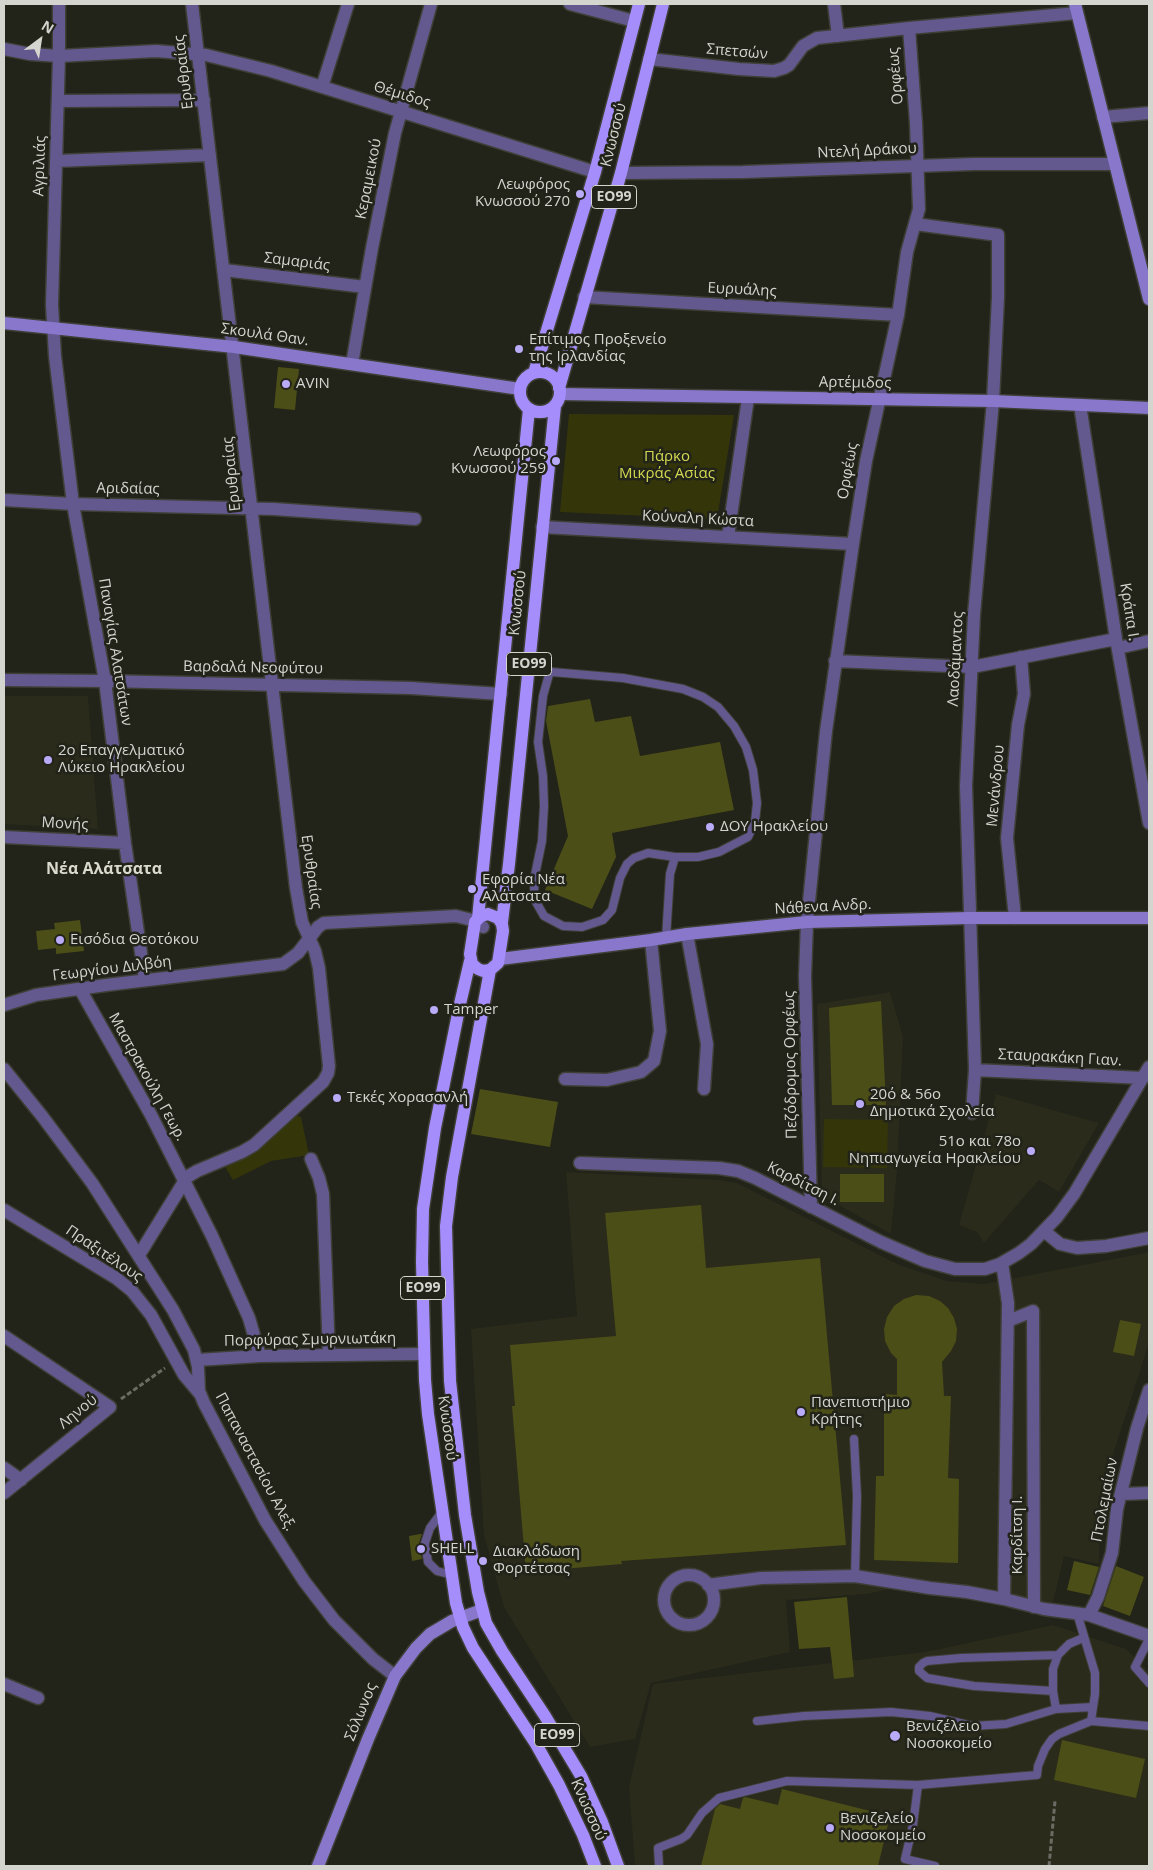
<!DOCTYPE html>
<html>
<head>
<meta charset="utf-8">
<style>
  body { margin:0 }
  #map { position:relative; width:1153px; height:1870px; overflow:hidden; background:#222319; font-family:"Open Sans",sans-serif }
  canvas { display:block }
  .frame { position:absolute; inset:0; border:5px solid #d4d5cf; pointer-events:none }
  .north { position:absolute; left:15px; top:15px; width:50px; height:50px; -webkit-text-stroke:4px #222319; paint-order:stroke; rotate:31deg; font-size:14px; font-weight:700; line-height:20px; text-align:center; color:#d4d5cf }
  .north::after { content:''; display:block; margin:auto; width:18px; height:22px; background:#d4d5cf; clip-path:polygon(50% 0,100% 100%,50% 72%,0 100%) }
</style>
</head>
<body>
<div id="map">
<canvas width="1153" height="1870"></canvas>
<div class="frame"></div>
<div class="north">N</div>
</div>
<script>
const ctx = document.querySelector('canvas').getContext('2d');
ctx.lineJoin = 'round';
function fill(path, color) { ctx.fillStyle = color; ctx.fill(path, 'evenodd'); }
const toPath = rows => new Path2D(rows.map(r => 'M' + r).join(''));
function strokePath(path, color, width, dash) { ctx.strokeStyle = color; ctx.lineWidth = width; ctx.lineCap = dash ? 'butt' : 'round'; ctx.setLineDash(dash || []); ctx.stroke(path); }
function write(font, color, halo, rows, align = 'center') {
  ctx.font = font + ' "Open Sans",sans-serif'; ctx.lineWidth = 5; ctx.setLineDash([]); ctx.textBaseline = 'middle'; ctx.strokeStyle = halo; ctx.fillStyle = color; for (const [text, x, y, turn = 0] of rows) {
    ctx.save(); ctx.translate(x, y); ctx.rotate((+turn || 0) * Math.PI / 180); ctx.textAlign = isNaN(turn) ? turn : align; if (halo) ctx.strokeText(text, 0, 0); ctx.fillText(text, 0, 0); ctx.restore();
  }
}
const built = toPath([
  [4,696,88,696,98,829,4,824],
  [890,992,903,1037,897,1170,891,1234,822,1196,817,1004],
  [996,1094,1099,1123,1059,1192,1039,1180,984,1243,977,1232,959,1225],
  [566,1172,718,1180,737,1183,899,1265,947,1281,984,1284,1145,1253,1149,1251,1149,1343,1108,1470,1099,1522,1099,1564,1064,1556,1053,1602,890,1589,867,1594,786,1600,790,1652,651,1683,635,1739,590,1747,504,1607,484,1535,471,1329,577,1316],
  [1053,1625,1126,1649,1149,1672,1149,1866,635,1866,629,1787,653,1684,925,1652]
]);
const green = toPath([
  [569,414,734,415,717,519,560,512],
  [296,1115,301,1117,309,1155,271,1161,233,1180,224,1165],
  [824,1119,888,1120,887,1168,823,1167]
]);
const building = toPath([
  [278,367,299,369,295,410,274,408],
  [590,699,595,722,631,716,640,756,720,742,734,810,612,833,616,857,592,909,545,890,568,836,546,721,548,706],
  [80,920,84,951,56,954,56,948,38,950,36,931,55,929,54,923],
  [881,1001,886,1105,832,1105,829,1008],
  [480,1089,558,1102,550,1147,471,1134],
  [840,1174,884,1174,884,1202,840,1202],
  [701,1205,706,1268,820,1258,846,1545,621,1561,622,1564,526,1572,512,1406,515,1406,510,1345,616,1336,605,1213],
  [916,1295,929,1296,940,1301,948,1308,954,1318,957,1329,956,1341,951,1351,942,1362,944,1396,951,1396,948,1478,959,1479,958,1563,874,1560,876,1476,884,1476,884,1394,897,1395,897,1359,891,1353,885,1341,884,1329,887,1317,894,1306,904,1299],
  [1120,1320,1141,1324,1134,1356,1113,1352],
  [420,1534,422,1534,419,1543,422,1559,412,1561,409,1536],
  [1074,1561,1099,1567,1090,1595,1067,1590],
  [1116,1566,1144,1577,1130,1616,1103,1606],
  [847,1597,854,1677,834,1679,830,1647,799,1649,794,1602],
  [1062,1740,1145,1759,1136,1798,1054,1780],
  [782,1789,890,1816,878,1866,701,1866,715,1809,720,1804,740,1809,743,1798,745,1797,778,1805]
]);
const path = toPath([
  [121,1399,165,1368],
  [1049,1866,1055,1801]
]);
const lane = toPath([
  [528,670,623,678,683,689,703,697,718,707,734,726,746,747,753,770,757,803,755,822,748,837,719,852,698,857,675,857,670,874,666,938],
  [550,671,543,696,538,742,543,776,544,806,542,841,535,875,534,892,536,902,544,916,563,926,582,927,603,920,612,910,620,878,627,864,634,858,648,853,675,857],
  [854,1439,857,1496,855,1576],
  [442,1512,430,1528,425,1543,428,1562,437,1571,452,1575],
  [1077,1613,1095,1673,1095,1694,1091,1721],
  [1149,1639,1135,1667,1149,1683],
  [1053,1691,974,1686,927,1678,919,1671,919,1667,923,1663,927,1661,961,1658,1058,1655],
  [1056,1709,1053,1691,1053,1669,1058,1655,1069,1644,1083,1638],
  [757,1721,804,1716,891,1712,930,1716,973,1726,1006,1724,1056,1709,1093,1707],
  [918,1785,1037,1775,1038,1766,1045,1749,1052,1739,1059,1734,1091,1721,1149,1726],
  [659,1866,658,1848,681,1839,687,1835,702,1813,719,1798,787,1781,918,1785,913,1825,905,1859,935,1866]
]);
const street = toPath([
  [59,4,59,56,52,305,55,356,73,504,105,681,125,843,145,980],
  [570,4,634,21],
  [834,4,838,36],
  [4,49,30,54,59,56,156,51,206,55,271,71,595,172],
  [649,59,739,69,774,71,784,68,789,65,803,46,817,38,909,28,1077,13],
  [322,87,348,4],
  [58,101,204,100],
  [1103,117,1149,113],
  [56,161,210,155],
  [621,173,743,172,974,164,1115,164],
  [915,224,998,235,998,297,993,401,974,614,966,786,975,1070,972,1113],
  [224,270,365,287],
  [584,297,898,315],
  [352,364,372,248,395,133,431,4],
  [1080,405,1116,639,1149,823],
  [4,500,73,504,274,509,415,519],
  [542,527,853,544],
  [728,537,748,398],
  [1118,648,1149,641],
  [835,661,972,667,1116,639],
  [4,680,105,681,411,688,501,694],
  [4,837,125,843],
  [1015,918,1007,838,1018,725,1024,694,1021,657],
  [687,934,707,1044,704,1089],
  [80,989,151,1115,212,1236,249,1318,260,1356],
  [4,1005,36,995,106,985,283,964,298,953,318,927,324,923,456,916,476,921,483,927],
  [4,1069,42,1116,92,1183,173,1310,194,1350,198,1367,199,1391,204,1403,265,1520,284,1550,304,1581,334,1620,373,1659,395,1676],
  [975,1070,1143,1078],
  [565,1079,607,1080,641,1072,654,1061,660,1031,651,940],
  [311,1159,319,1178,323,1194,329,1355],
  [580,1163,719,1168,738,1171,755,1178,881,1242,925,1261,955,1269,985,1269,1000,1264,1019,1253,1031,1244,1057,1217,1074,1194,1149,1067],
  [811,1207,805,976,807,922,826,731,853,544,866,461,898,315,907,252,919,209,916,123,909,28],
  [4,1210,116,1278,132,1291,151,1315,184,1375,200,1394],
  [1044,1231,1060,1244,1077,1248,1106,1246,1149,1238],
  [139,1255,187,1177,197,1171,242,1152,254,1145,323,1082,328,1073,329,1066,319,968,315,951,302,922,296,888,192,4],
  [1002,1263,1008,1303,1004,1599],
  [1008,1321,1033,1311,1034,1607],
  [4,1336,110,1407,4,1493],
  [197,1360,260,1356,424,1354],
  [4,1468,21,1480],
  [1121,1494,1149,1493],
  '664 1600a25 25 0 1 1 50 0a25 25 0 1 1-50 0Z',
  [708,1585,761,1578,855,1576,930,1588,967,1592,1004,1599,1044,1609,1089,1615,1149,1636],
  [1089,1615,1098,1597,1112,1553,1117,1509,1137,1428,1149,1390],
  [4,1684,38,1698]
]);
const secondary = toPath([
  [1075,4,1149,299],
  [4,323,234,347,520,389],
  [560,394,993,401,1149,408],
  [500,959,651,940,687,934,807,922,969,918,1149,918],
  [318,1866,368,1739,395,1676,416,1648,430,1634,452,1621,482,1610]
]);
const primary = toPath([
  '520 392a20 20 0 1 1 40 0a20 20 0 1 1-40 0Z',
  [534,373,595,172,639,4],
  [559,388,621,173,663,4],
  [488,914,498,918,502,924,503,931,498,963,490,970,483,971,478,969,472,964,470,954,475,922,481,916,488,914],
  [478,918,529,409],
  [502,922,509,864,555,406],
  [470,961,460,1004,435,1128,423,1209,422,1262,425,1380,428,1414,456,1603,463,1627,473,1648,536,1744,559,1785,583,1835,595,1866],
  [490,970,452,1177,446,1226,450,1381,465,1515,478,1592,486,1623,502,1651,545,1716,581,1776,602,1822,618,1866]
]);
const markers = [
  [580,194,5,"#b9abf7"],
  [519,349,5,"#b9abf7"],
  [286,384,5,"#b9abf7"],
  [556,461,5,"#b9abf7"],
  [48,760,5,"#b9abf7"],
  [710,827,5,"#b9abf7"],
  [472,889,5,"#b9abf7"],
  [60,940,5,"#b9abf7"],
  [434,1010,5,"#b9abf7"],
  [337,1098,5,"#b9abf7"],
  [860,1104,5,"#b9abf7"],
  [1031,1151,5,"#b9abf7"],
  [801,1412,5,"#b9abf7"],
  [421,1549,5,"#b9abf7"],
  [483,1561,5,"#b9abf7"],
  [895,1736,6,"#b9abf7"],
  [830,1828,5,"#b9abf7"]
];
const shields = [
  [614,197,45],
  [529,664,45],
  [423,1288,45],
  [557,1735,45]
];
const shieldNames = [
  ["ΕΟ99",614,197],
  ["ΕΟ99",529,664],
  ["ΕΟ99",423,1288],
  ["ΕΟ99",557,1735]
];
const streetNames = [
  ["Σπετσών",737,52,5],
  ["Ερυθραίας",184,72,-97],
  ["Ορφέως",896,76,-95],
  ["Θέμιδος",402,95,17],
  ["Κνωσσού",614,135,-76],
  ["Ντελή Δράκου",867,151,-3],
  ["Αγριλιάς",40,166,-88],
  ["Κεραμεικού",369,179,-79],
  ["Σαμαριάς",297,262,7],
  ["Ευρυάλης",742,290,3],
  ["Σκουλά Θαν.",265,335,8],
  ["Αρτέμιδος",855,383,1],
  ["Ορφέως",848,471,-80],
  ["Ερυθραίας",232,474,-96],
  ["Αριδαίας",128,489,1],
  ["Κούναλη Κώστα",698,519,3],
  ["Κνωσσού",518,603,-84],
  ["Κράπα Ι.",1129,612,81],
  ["Παναγίας Αλατσάτων",115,652,81],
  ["Λαοδάμαντος",956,659,-87],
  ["Βαρδαλά Νεοφύτου",253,668,1],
  ["Μενάνδρου",996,786,-85],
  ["Μονής",65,824,3],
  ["Ερυθραίας",311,872,82],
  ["Νάθενα Ανδρ.",823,907,-3],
  ["Γεωργίου Διλβόη",112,969,-7],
  ["Σταυρακάκη Γιαν.",1060,1058,3],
  ["Πεζόδρομος Ορφέως",791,1065,-91],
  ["Μαστρακούλη Γεωρ.",147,1077,61],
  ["Καρδίτση Ι.",803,1184,27],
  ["Πραξιτέλους",104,1254,34],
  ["Πορφύρας Σμυρνιωτάκη",310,1340,-1],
  ["Ληνού",78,1412,-39],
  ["Κνωσσού",447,1428,82],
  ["Παπαναστασίου Αλεξ.",255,1462,62],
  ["Πτολεμαίων",1105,1500,-79],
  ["Καρδίτση Ι.",1018,1535,-90],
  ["Σόλωνος",361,1712,-68],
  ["Κνωσσού",588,1810,66]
];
const poiNames = [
  ["Λεωφόρος",570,185,"right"],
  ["Κνωσσού 270",570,202,"right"],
  ["Επίτιμος Προξενείο",529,340],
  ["της Ιρλανδίας",529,357],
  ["AVIN",296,384],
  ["Λεωφόρος",546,452,"right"],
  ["Κνωσσού 259",546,469,"right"],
  ["2ο Επαγγελματικό",58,751],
  ["Λύκειο Ηρακλείου",58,768],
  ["ΔΟΥ Ηρακλείου",720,827],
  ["Εφορία Νέα",482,880],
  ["Αλάτσατα",482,897],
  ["Εισόδια Θεοτόκου",70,940],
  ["Tamper",444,1010],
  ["20ό & 56ο",870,1095],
  ["Δημοτικά Σχολεία",870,1112],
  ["Τεκές Χορασανλή",347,1098],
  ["51ο και 78ο",1021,1142,"right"],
  ["Νηπιαγωγεία Ηρακλείου",1021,1159,"right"],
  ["Πανεπιστήμιο",811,1403],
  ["Κρήτης",811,1420],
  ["SHELL",431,1549],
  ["Διακλάδωση",493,1552],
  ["Φορτέτσας",493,1569],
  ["Βενιζέλειο",906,1727],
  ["Νοσοκομείο",906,1744],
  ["Βενιζελείο",840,1819],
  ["Νοσοκομείο",840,1836]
];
const parkNames = [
  ["Πάρκο",667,457],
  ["Μικράς Ασίας",667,474]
];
const neighbourhoodNames = [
  ["Νέα Αλάτσατα",104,869]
];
fill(built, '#2a2b1b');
fill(green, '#34360a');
fill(building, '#4c4e17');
strokePath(lane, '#3e3f36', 10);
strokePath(street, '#3e3f36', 15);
strokePath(secondary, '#3e3f36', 15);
strokePath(primary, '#3e3f36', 15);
strokePath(path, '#6b6c63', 3, [5, 2.5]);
strokePath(lane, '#63598e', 8);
strokePath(street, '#63598e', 12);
strokePath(secondary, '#8977cc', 12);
strokePath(primary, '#a68dfc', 12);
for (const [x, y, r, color] of markers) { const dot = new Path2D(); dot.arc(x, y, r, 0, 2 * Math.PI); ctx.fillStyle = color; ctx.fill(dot); strokePath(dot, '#222319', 2); }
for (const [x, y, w] of shields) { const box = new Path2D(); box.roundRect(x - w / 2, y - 11.5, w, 23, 4); ctx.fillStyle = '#222319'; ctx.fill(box); strokePath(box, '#d4d5cf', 1); }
write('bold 14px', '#d4d5cf', null, shieldNames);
write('15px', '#d4d5cf', '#222319', streetNames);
write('15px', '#d4d5cf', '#222319', poiNames, 'left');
write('15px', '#d2d951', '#222319', parkNames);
write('bold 16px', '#dadbce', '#222319', neighbourhoodNames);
</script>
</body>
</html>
